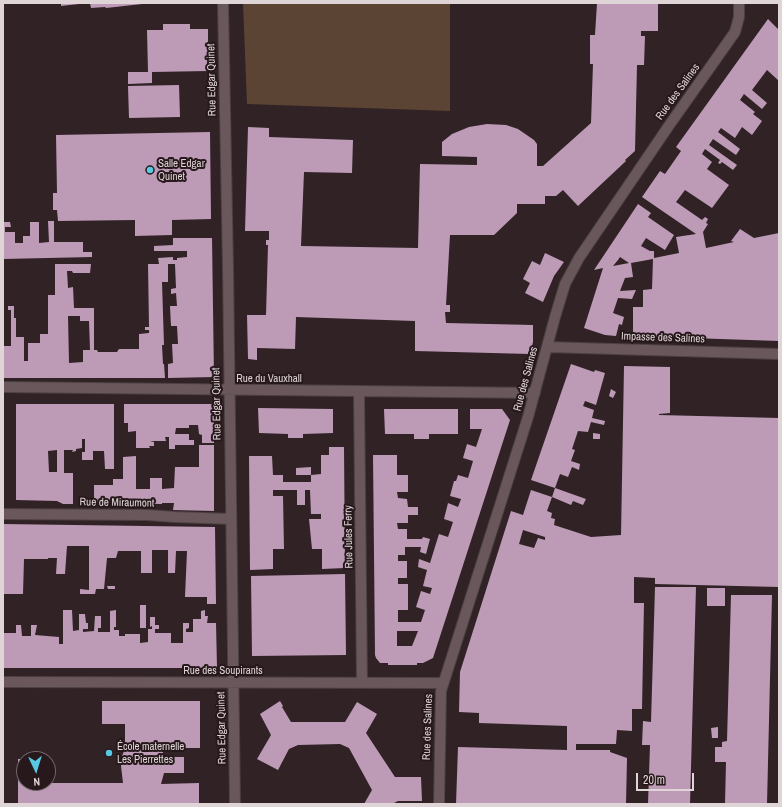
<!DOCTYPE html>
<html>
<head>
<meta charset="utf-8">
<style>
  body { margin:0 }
  #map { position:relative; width:782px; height:807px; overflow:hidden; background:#312226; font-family:"Archivo Narrow",sans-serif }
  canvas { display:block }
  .frame { position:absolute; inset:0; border:4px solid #dfd5d7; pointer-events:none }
  .north { position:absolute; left:16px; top:751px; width:40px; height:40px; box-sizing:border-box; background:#27181c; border:1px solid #716467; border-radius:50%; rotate:176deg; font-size:11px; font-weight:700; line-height:16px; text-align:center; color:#dfd5d7 }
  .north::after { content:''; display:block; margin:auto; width:14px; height:18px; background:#58c9e3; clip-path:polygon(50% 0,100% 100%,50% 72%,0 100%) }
  .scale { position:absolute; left:636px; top:773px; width:58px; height:18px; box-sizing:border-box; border:2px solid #dfd5d7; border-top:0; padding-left:5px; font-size:12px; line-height:14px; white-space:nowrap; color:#dfd5d7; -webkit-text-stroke:3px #27181c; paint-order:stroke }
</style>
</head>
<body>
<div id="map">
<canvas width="782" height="807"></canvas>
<div class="frame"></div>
<div class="north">N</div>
<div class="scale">20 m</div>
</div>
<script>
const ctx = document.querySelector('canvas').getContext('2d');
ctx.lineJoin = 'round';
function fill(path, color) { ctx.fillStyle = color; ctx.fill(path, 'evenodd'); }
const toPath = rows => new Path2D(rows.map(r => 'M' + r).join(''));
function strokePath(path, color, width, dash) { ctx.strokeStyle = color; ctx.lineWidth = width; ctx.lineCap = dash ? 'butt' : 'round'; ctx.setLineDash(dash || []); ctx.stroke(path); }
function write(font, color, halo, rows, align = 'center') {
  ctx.font = font + ' "Archivo Narrow",sans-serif'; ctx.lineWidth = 4; ctx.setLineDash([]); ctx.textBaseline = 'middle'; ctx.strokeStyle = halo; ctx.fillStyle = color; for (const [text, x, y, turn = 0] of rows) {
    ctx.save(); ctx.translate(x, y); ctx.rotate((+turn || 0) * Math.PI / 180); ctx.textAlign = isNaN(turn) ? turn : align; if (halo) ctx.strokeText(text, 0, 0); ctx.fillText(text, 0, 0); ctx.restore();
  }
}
const green = toPath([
  [243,3,450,3,450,111,247,104]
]);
const building = toPath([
  [61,3,79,3,79,4,61,6],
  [90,3,142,3,142,4,106,8,105,7,91,8],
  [597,3,658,3,658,31,641,31,641,36,645,36,644,65,637,65,635,151,625,160,626,161,578,206,563,190,556,196,545,196,545,204,517,204,517,213,494,235,450,235,446,305,450,305,450,312,445,312,446,323,533,325,533,342,530,354,415,351,415,321,296,317,295,349,257,348,257,360,248,359,247,315,266,315,268,245,266,245,266,240,269,240,269,231,245,231,248,127,269,128,269,137,353,140,352,173,304,172,301,246,418,248,420,164,477,165,477,157,442,156,442,142,452,134,469,127,487,124,506,125,518,129,534,140,537,144,537,166,543,166,591,123,593,64,590,64,590,35,595,35],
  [768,19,779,30,779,81,767,70,752,90,767,103,762,109,744,94,740,100,755,112,753,114,762,121,752,135,742,127,735,138,721,128,718,132,740,149,736,155,713,139,709,145,737,165,733,170,722,162,720,164,718,163,720,160,705,149,702,154,712,162,707,169,729,185,712,208,685,190,676,202,702,220,705,217,708,219,706,223,708,224,703,232,706,248,734,242,731,241,740,229,754,238,779,233,779,341,633,336,633,307,643,307,643,290,652,289,653,259,631,263,633,277,625,278,620,291,636,290,632,299,618,298,613,313,624,317,622,325,619,324,616,336,605,335,584,328,603,268,594,270,638,204,651,213,648,217,674,235,665,250,646,238,641,246,650,251,654,251,654,258,679,253,676,237,696,234,642,197,660,171,665,174,681,151,676,147],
  [620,257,629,263,613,266,618,260],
  [163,24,190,24,190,29,208,29,208,71,152,72,152,83,128,84,128,72,148,72,147,30,163,30],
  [179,85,180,117,129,118,128,86],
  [210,132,211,219,172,220,172,235,135,236,135,220,58,221,57,210,53,210,53,193,57,193,56,135],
  [48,221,54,221,54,242,83,242,83,252,92,252,92,257,3,259,3,222,10,222,11,227,5,227,5,232,15,232,15,243,23,243,23,236,30,236,30,222,39,222,39,243,49,242],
  [173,238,212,238,214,377,168,378,168,364,173,363,172,344,178,344,177,326,171,326,170,306,177,306,176,293,171,294,171,289,176,288,175,264,168,264,168,282,162,282,164,345,162,345,163,364,164,364,165,378,3,378,4,346,11,346,11,310,8,310,8,306,14,306,14,318,16,318,16,337,24,337,24,361,28,361,28,343,40,343,40,334,48,334,48,295,55,295,55,264,91,264,90,273,73,273,72,271,67,271,68,288,73,287,74,308,94,308,94,350,97,350,98,352,117,352,119,349,139,349,139,334,149,333,149,330,145,330,145,327,149,327,148,264,159,264,158,258,173,257,173,260,177,260,177,258,187,257,187,251,154,251,154,246,173,245],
  [68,316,80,316,80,321,89,321,90,350,83,350,83,362,69,363],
  [545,253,564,262,554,276,543,302,525,293,530,283,523,279,532,261,540,265],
  [571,364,594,372,595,370,605,373,596,405,585,401,583,406,594,410,592,418,605,421,604,425,591,422,588,432,578,431,572,449,575,450,571,461,580,464,579,470,572,467,568,477,560,474,555,488,586,499,583,505,573,501,571,505,552,497,555,488,531,480],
  [624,366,670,367,670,413,659,414,659,415,779,418,779,587,655,584,655,578,634,577,634,603,644,603,642,709,632,709,632,731,617,730,616,744,576,744,576,750,610,750,610,752,627,758,626,804,456,804,458,747,567,750,567,726,479,723,479,713,459,712,460,672,511,511,523,515,531,490,552,497,547,511,552,513,551,518,555,519,554,525,591,537,621,535],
  [523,530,545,537,545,540,538,538,534,548,519,544],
  [611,389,616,392,613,398,609,396],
  [16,404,114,404,114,469,105,469,104,451,93,451,93,460,82,460,82,452,85,452,85,439,82,439,82,448,76,449,76,451,72,452,73,450,64,450,64,473,73,473,73,504,63,504,57,501,16,500],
  [57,450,57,472,49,472,48,451],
  [124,404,214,404,214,443,202,443,202,435,199,434,198,425,189,425,189,428,176,428,175,434,189,434,189,440,194,440,194,445,175,445,175,449,169,449,169,437,165,437,166,441,150,441,154,442,154,446,149,446,150,448,136,448,136,431,128,432,128,423,124,423],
  [258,408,333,409,333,433,303,434,303,438,288,438,288,434,259,433],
  [384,409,458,409,458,434,429,434,429,439,414,439,414,434,385,434],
  [470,409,502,409,510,420,433,658,423,663,417,663,417,665,388,665,388,663,380,663,376,658,375,655,373,455,397,455,397,475,408,475,408,492,397,492,398,498,407,499,408,507,418,507,418,515,408,515,408,523,397,523,398,529,407,529,407,539,422,539,423,537,430,539,426,554,420,552,421,547,405,547,405,555,398,555,398,561,407,561,407,578,398,578,398,584,408,584,408,610,398,610,398,622,421,622,425,610,416,607,421,591,430,594,432,588,423,586,427,570,418,567,419,559,430,563,439,534,448,537,453,522,444,519,448,503,458,507,461,499,450,496,454,481,456,481,458,475,468,478,473,461,463,458,467,444,476,447,482,429,470,429],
  [397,631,418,631,412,646,397,646],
  [593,433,600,434,600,439,593,439],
  [199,445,214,445,214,511,173,510,174,503,162,503,162,504,94,503,94,485,113,485,113,479,123,479,123,457,136,456,136,489,150,489,150,478,162,478,162,489,174,488,175,467,199,467],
  [329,447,344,447,345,568,322,569,322,549,312,549,309,519,321,519,321,514,311,514,310,490,305,490,305,505,297,505,297,490,273,490,273,496,283,496,284,549,273,549,273,569,250,570,249,456,272,456,273,475,283,475,283,482,311,482,311,475,296,475,296,468,311,467,311,475,321,474,321,455,329,455],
  [3,524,215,527,216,604,207,604,207,597,185,597,187,551,176,551,175,573,168,573,168,550,152,550,152,573,141,573,141,551,118,551,116,558,107,558,104,589,96,589,95,594,80,594,80,589,89,590,89,546,67,546,65,574,56,574,57,558,48,558,48,559,24,559,23,594,3,594],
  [345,574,346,655,252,656,251,576],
  [107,586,115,586,115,589,108,589],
  [655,587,696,587,690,804,648,804,650,745,642,745,643,721,651,722],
  [707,588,725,588,725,606,707,606],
  [731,595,772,595,767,804,725,804,726,762,715,762,715,747,722,747,722,742,727,741],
  [140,605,146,605,146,628,140,628],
  [63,610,72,610,73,631,79,630,79,614,85,614,86,623,88,623,88,629,83,629,83,632,94,631,95,616,101,616,101,628,98,628,98,632,110,632,110,611,116,610,116,627,114,627,114,630,119,630,119,636,125,636,125,634,140,634,140,643,148,642,148,629,152,629,152,626,150,627,150,617,155,617,155,625,159,625,159,629,155,629,155,633,171,633,171,643,183,643,183,623,189,623,189,628,186,629,186,632,193,632,193,619,201,619,201,611,205,610,205,616,208,616,207,623,216,623,217,668,3,668,3,633,16,633,16,625,21,625,22,636,31,636,31,625,37,625,35,635,59,637,59,644,63,644],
  [102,701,200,701,200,748,162,748,164,757,184,757,184,773,164,773,161,784,199,783,199,804,18,804,18,759,24,759,24,783,123,783,121,766,122,756,125,749,125,724,102,724],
  [280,701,283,706,282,707,291,722,345,722,357,702,377,714,366,733,395,777,421,777,422,801,398,801,392,804,364,804,372,790,349,748,340,744,298,745,289,749,278,770,257,759,271,735,260,714],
  [718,727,718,738,712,738,711,728]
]);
const street = toPath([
  [223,3,228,268,235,804],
  [547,347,779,354],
  [3,387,535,393],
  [359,392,362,683],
  [3,514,147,515,175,517,231,519],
  [3,682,443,683],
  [439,804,441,691,528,417,555,317,565,284,579,258,668,127,735,32,739,17,739,3]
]);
const markers = [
  [150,170,4,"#58c9e3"],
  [109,753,4,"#58c9e3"]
];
const streetNames = [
  ["Rue Edgar Quinet",212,80,-91],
  ["Rue des Salines",678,92,-54],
  ["Impasse des Salines",663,338,2],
  ["Rue du Vauxhall",269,379],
  ["Rue des Salines",526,379,-75],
  ["Rue Edgar Quinet",217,404,-91],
  ["Rue de Miraumont",117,503,1],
  ["Rue Jules Ferry",349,537,-91],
  ["Rue des Soupirants",223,671],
  ["Rue des Salines",428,727,-88],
  ["Rue Edgar Quinet",222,728,-91]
];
const poiNames = [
  ["Salle Edgar",158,164],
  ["Quinet",158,177],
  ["École maternelle",117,747],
  ["Les Pierrettes",117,760]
];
fill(green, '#5b4433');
fill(building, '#bd9bb7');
strokePath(street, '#4c4043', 12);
strokePath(street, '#69575b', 10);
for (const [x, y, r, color] of markers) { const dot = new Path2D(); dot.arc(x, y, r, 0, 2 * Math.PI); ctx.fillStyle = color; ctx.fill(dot); strokePath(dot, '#27181c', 1.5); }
write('11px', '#dfd5d7', '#27181c', streetNames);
write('11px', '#dfd5d7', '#27181c', poiNames, 'left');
</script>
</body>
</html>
